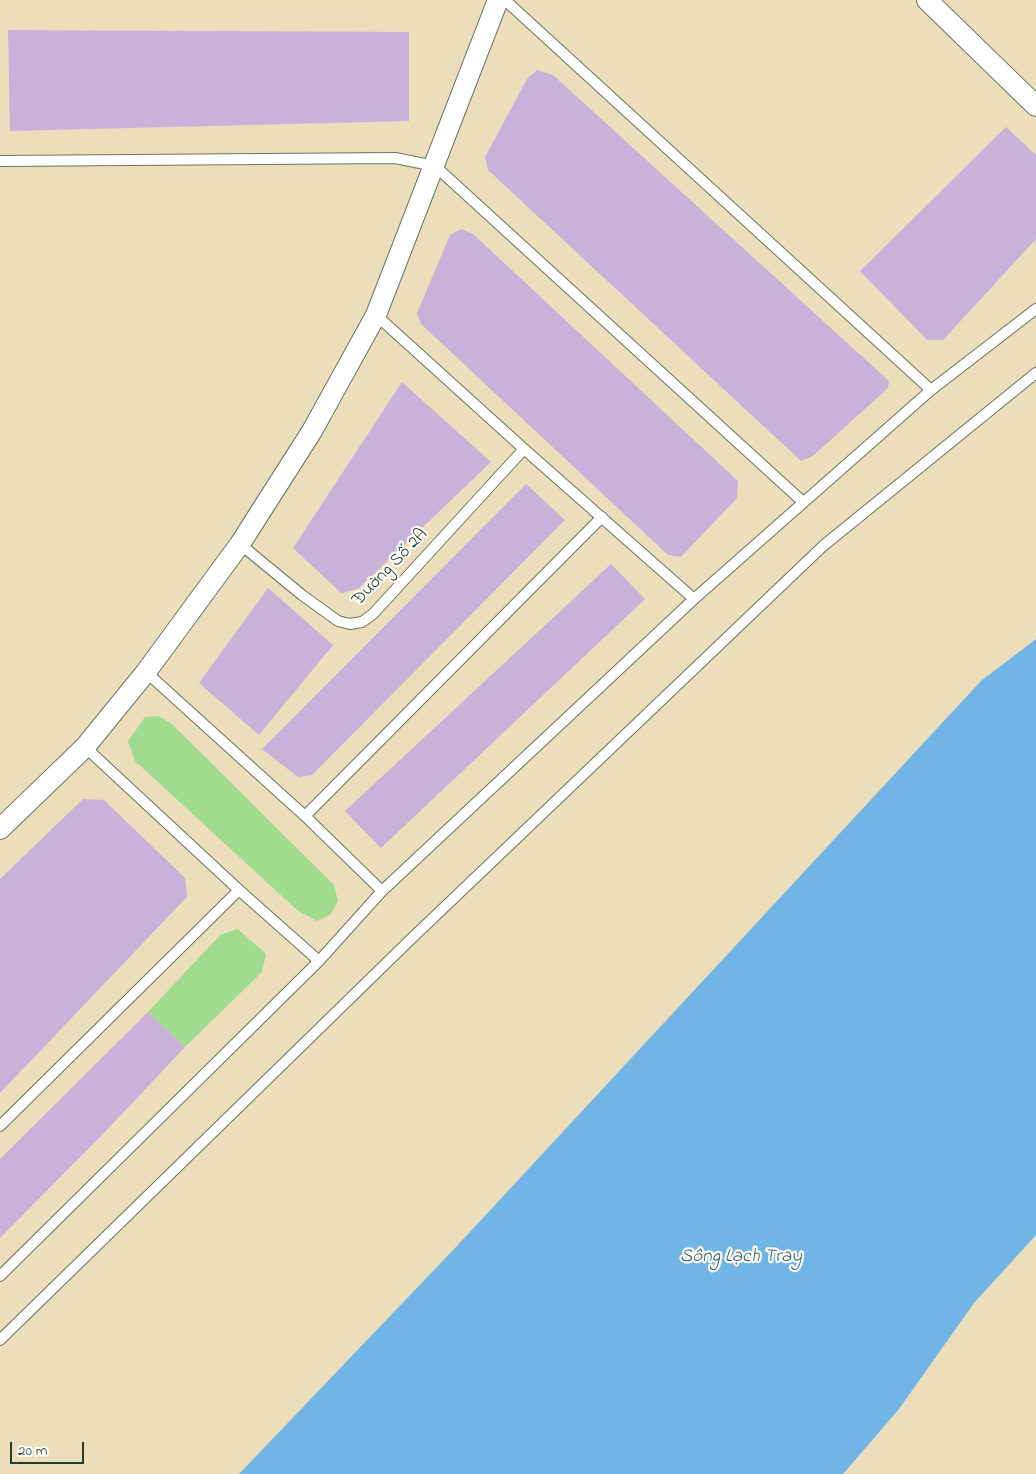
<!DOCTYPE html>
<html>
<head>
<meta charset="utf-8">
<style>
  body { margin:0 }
  #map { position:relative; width:1036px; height:1474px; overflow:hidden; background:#ecdebb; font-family:"Indie Flower",sans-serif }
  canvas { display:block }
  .scale { position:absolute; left:10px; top:1442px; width:74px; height:22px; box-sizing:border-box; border:2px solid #1f3d34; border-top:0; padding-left:6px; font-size:15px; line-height:18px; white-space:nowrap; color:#1f3d34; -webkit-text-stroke:4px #fdfcf7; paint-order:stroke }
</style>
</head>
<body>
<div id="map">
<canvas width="1036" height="1474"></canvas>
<div class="scale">20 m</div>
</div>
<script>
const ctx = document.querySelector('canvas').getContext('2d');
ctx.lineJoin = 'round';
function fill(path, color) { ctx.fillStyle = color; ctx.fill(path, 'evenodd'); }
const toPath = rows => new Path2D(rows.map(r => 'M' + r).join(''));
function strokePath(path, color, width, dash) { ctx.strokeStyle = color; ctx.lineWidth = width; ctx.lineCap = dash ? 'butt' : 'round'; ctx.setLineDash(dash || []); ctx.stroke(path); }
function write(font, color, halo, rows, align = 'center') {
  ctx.font = font + ' "Indie Flower",sans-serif'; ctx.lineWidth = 4.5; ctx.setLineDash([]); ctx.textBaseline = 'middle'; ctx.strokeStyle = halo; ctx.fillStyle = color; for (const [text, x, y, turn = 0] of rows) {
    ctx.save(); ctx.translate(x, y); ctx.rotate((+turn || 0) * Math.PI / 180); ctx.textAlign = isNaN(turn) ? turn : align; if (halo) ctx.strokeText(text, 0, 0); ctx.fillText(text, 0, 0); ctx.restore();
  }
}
const green = toPath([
  [159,716,173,725,334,885,338,901,331,914,317,921,298,911,135,761,128,741,145,717],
  [238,929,266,954,262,972,185,1047,148,1012,220,935]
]);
const water = toPath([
  [1036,639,1036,1235,974,1303,899,1409,843,1474,239,1474,456,1247,981,681]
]);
const building = toPath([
  [8,30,409,32,409,121,10,131],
  [537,70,553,75,889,381,888,388,813,456,801,461,488,170,485,157,527,79],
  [1006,127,1036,155,1036,239,943,340,927,340,860,271],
  [461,229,473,234,738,481,737,498,681,557,668,555,421,324,417,313,450,235],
  [402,382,491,462,358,589,341,593,293,548],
  [526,484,565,520,312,775,298,777,262,749],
  [611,564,645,599,381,848,345,811],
  [268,588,333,645,259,735,199,683],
  [83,799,104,800,185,878,187,897,0,1093,0,879],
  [148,1012,185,1047,104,1133,0,1238,0,1159]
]);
const lane = toPath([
  [505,0,931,390],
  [0,161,395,158,435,166,803,502],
  [376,315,524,449,694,599],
  [240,544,302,595,338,621,350,624,362,622,373,614,524,449],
  [146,672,305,816,382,891],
  [85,747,239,890,319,961],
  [305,816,602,517],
  [0,1126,239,890],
  [0,1276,319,961,382,891,694,599,931,390,1036,309],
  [0,1340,410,940,823,546,1036,373]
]);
const street = toPath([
  [927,0,1036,106],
  [0,829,85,747,146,672,240,544,312,431,376,315,498,0]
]);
const streetNames = [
  ["Đường Số 2A",391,568,-46]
];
const waterNames = [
  ["Sông Lạch Tray",741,1258]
];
fill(green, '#a1db8f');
fill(water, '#70b5e6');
fill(building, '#c9b2da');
strokePath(lane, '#677563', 12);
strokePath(street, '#677563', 22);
strokePath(lane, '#fff', 10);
strokePath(street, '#fff', 20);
write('18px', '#1f3d34', '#fdfcf7', streetNames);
write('italic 19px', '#376169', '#fdfcf7', waterNames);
</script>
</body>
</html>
